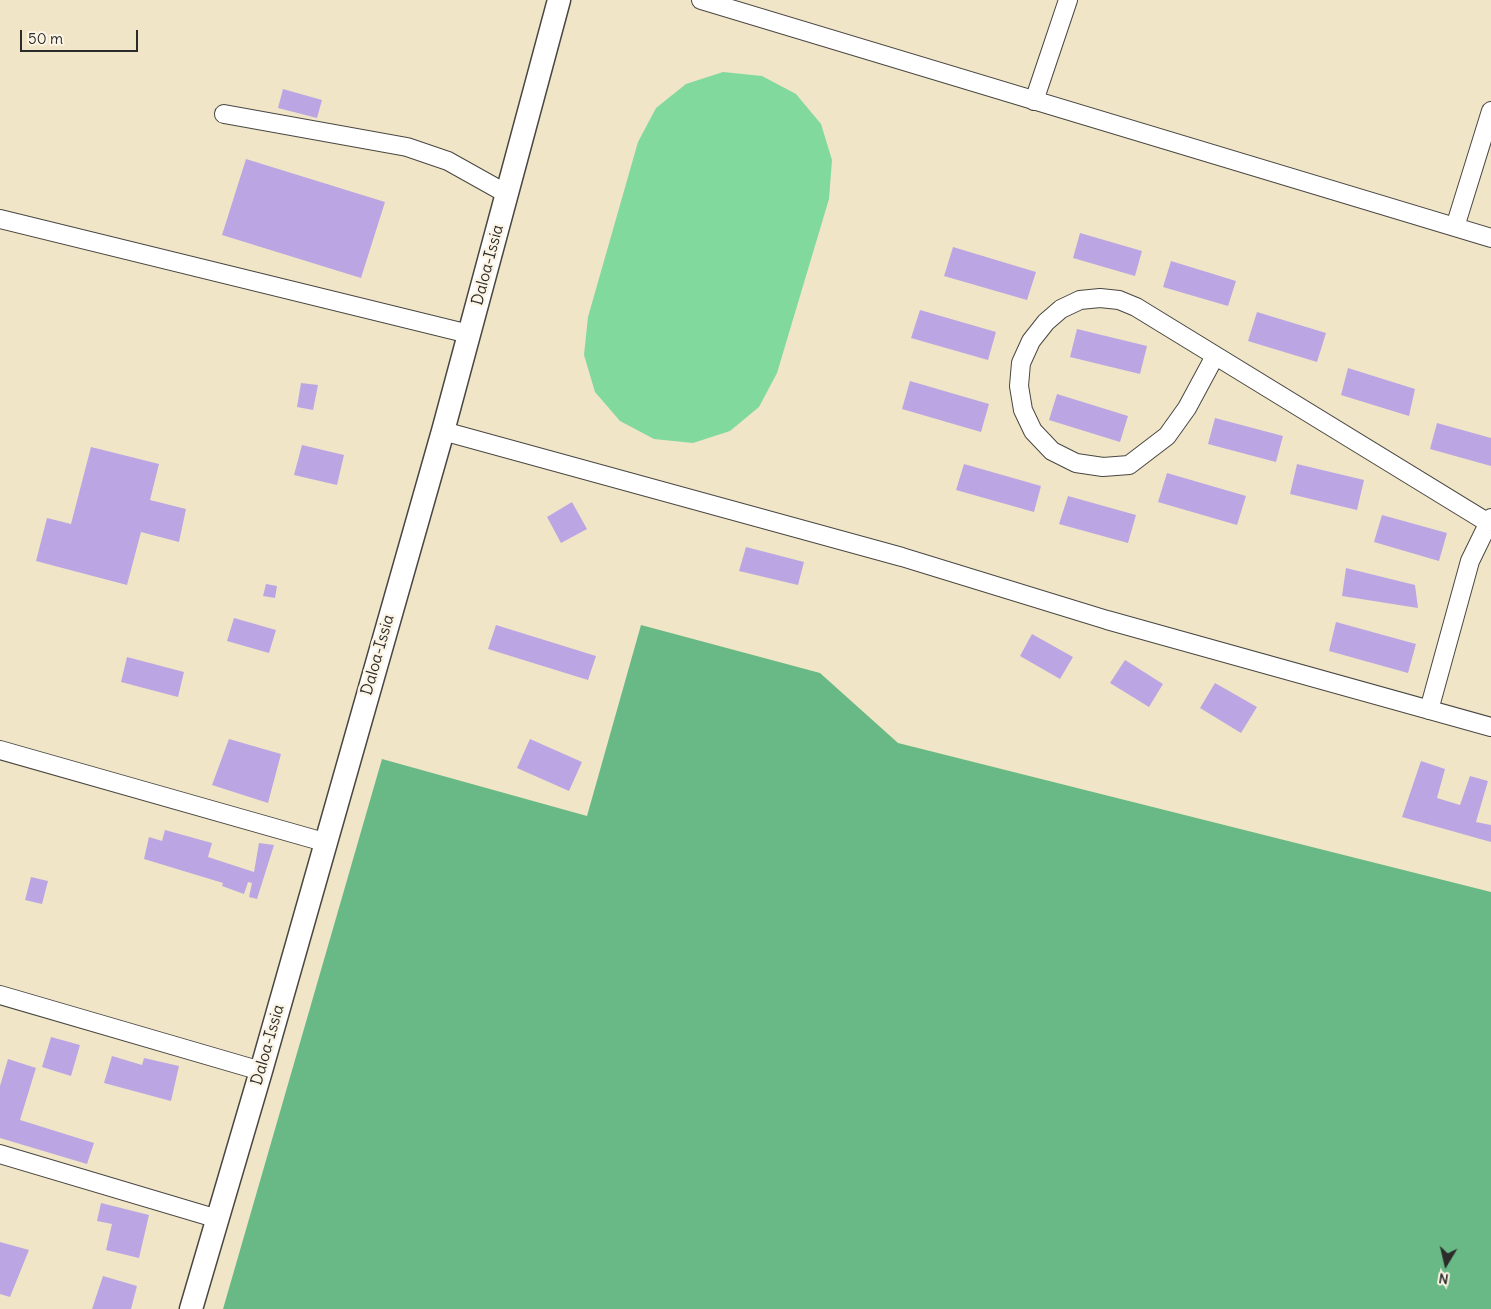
<!DOCTYPE html>
<html>
<head>
<meta charset="utf-8">
<style>
  body { margin:0 }
  #map { position:relative; width:1491px; height:1309px; overflow:hidden; background:#f0e5c7; font-family:Delius,sans-serif }
  canvas { display:block }
  .north { position:absolute; left:1421px; top:1239px; width:50px; height:50px; -webkit-text-stroke:4px #fcf5e5; paint-order:stroke; rotate:189deg; font-size:14px; font-weight:700; line-height:20px; text-align:center; color:#2b2b2b }
  .north::after { content:''; display:block; margin:auto; width:18px; height:22px; background:#2b2b2b; clip-path:polygon(50% 0,100% 100%,50% 72%,0 100%) }
  .scale { position:absolute; left:20px; top:30px; width:118px; height:22px; box-sizing:border-box; border:2px solid #2b2b2b; border-top:0; padding-left:6px; font-size:15px; line-height:18px; white-space:nowrap; color:#2b2b2b; -webkit-text-stroke:4px #fcf5e5; paint-order:stroke }
</style>
</head>
<body>
<div id="map">
<canvas width="1491" height="1309"></canvas>
<div class="north">N</div>
<div class="scale">50 m</div>
</div>
<script>
const ctx = document.querySelector('canvas').getContext('2d');
ctx.lineJoin = 'round';
function fill(path, color) { ctx.fillStyle = color; ctx.fill(path, 'evenodd'); }
const toPath = rows => new Path2D(rows.map(r => 'M' + r).join(''));
function strokePath(path, color, width, dash) { ctx.strokeStyle = color; ctx.lineWidth = width; ctx.lineCap = dash ? 'butt' : 'round'; ctx.setLineDash(dash || []); ctx.stroke(path); }
function write(font, color, halo, rows, align = 'center') {
  ctx.font = font + ' Delius,sans-serif'; ctx.lineWidth = 5; ctx.setLineDash([]); ctx.textBaseline = 'middle'; ctx.strokeStyle = halo; ctx.fillStyle = color; for (const [text, x, y, turn = 0] of rows) {
    ctx.save(); ctx.translate(x, y); ctx.rotate((+turn || 0) * Math.PI / 180); ctx.textAlign = isNaN(turn) ? turn : align; if (halo) ctx.strokeText(text, 0, 0); ctx.fillText(text, 0, 0); ctx.restore();
  }
}
const green = toPath([
  [723,72,762,76,796,94,821,124,832,160,829,199,777,373,759,407,730,431,693,443,654,439,620,421,595,392,584,355,588,317,638,142,656,108,686,84]
]);
const forest = toPath([
  [641,625,820,673,898,743,1491,892,1491,1309,223,1309,382,759,587,816]
]);
const building = toPath([
  [283,89,322,100,317,118,278,108],
  [246,159,385,202,361,278,222,235],
  [1080,233,1142,251,1135,276,1073,258],
  [953,247,1036,272,1027,300,944,276],
  [1171,261,1236,281,1228,306,1163,287],
  [920,310,996,332,988,360,911,338],
  [1257,312,1326,333,1317,362,1248,341],
  [1077,329,1147,346,1140,374,1070,357],
  [1348,368,1415,389,1409,416,1341,395],
  [910,381,989,404,981,432,902,409],
  [301,383,318,385,313,410,297,407],
  [1057,394,1128,416,1120,442,1049,420],
  [1215,418,1283,436,1276,462,1208,444],
  [1437,423,1491,438,1491,466,1430,449],
  [302,445,344,455,337,485,294,475],
  [91,447,159,464,150,500,186,509,179,542,141,532,127,585,36,561,47,518,71,524],
  [964,464,1041,486,1034,512,956,490],
  [1297,464,1364,480,1357,510,1290,494],
  [1167,473,1246,496,1237,525,1158,502],
  [1068,496,1136,515,1128,543,1059,524],
  [572,502,587,529,561,543,547,517],
  [1382,515,1447,533,1439,561,1374,542],
  [746,547,804,562,798,585,739,571],
  [1346,568,1415,585,1418,608,1342,596],
  [266,584,277,586,275,598,263,596],
  [234,618,276,630,269,653,227,641],
  [1336,622,1416,644,1408,673,1329,651],
  [496,625,596,656,588,680,488,649],
  [1032,634,1073,657,1060,679,1020,656],
  [127,657,184,672,178,697,121,682],
  [1125,660,1163,684,1149,707,1110,683],
  [1215,683,1257,707,1241,733,1200,708],
  [229,739,281,754,268,803,212,785],
  [530,739,582,762,569,791,517,768],
  [1421,761,1445,769,1437,798,1460,805,1470,776,1488,781,1476,822,1491,825,1491,842,1402,817],
  [165,830,212,843,208,857,254,872,259,843,274,845,257,899,249,897,252,883,248,882,244,894,222,886,223,883,144,859,149,837,162,841],
  [31,877,48,881,42,904,25,900],
  [51,1037,80,1045,71,1076,42,1067],
  [112,1056,142,1065,144,1058,179,1066,171,1101,104,1083],
  [8,1059,36,1068,20,1120,94,1143,87,1164,0,1138,0,1086],
  [101,1203,149,1215,139,1258,106,1250,112,1224,97,1221],
  [0,1242,29,1250,10,1297,0,1294],
  [103,1276,137,1286,131,1309,92,1309]
]);
const minor = toPath([
  [701,0,1491,238],
  [1034,101,1068,0],
  [224,114,407,147,448,161,507,194],
  [0,219,469,334],
  [1455,227,1491,111],
  [1215,356,1187,408,1167,436,1129,465,1103,467,1076,463,1052,451,1033,431,1023,410,1019,386,1021,363,1031,341,1046,322,1061,309,1080,300,1100,298,1119,300,1136,307,1487,522],
  [443,431,902,557,1107,620,1491,727],
  [1429,710,1470,561,1491,518],
  [0,750,324,842],
  [0,995,261,1071],
  [0,1154,218,1219]
]);
const major = toPath([
  [191,1309,261,1071,443,431,559,0]
]);
const streetNames = [
  ["Daloa-Issia",488,265,-75],
  ["Daloa-Issia",378,655,-74],
  ["Daloa-Issia",268,1045,-74]
];
fill(green, '#81d99e');
fill(forest, '#68b985');
fill(building, '#bba6e3');
strokePath(minor, '#494742', 20);
strokePath(major, '#494742', 25);
strokePath(minor, '#fff', 18);
strokePath(major, '#fff', 22);
write('16px', '#2b2b2b', '#fcf5e5', streetNames);
</script>
</body>
</html>
